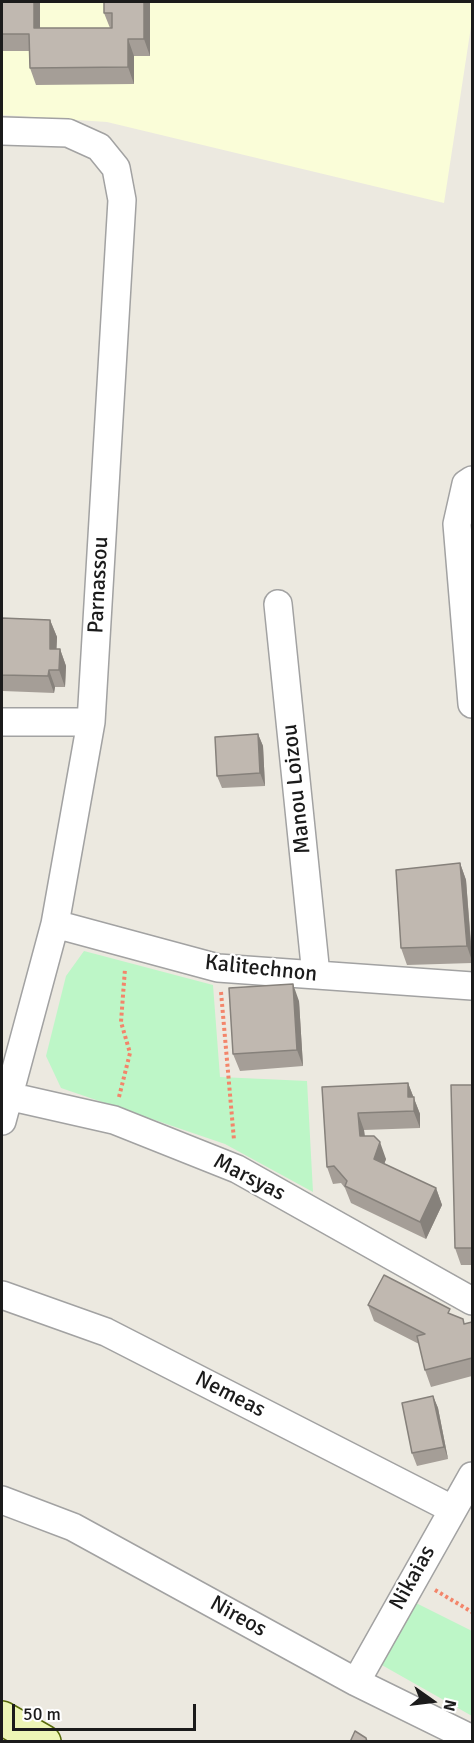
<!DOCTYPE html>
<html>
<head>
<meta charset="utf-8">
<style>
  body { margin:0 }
  #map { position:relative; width:474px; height:1743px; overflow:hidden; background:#ece9e0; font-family:Signika,sans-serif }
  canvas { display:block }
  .frame { position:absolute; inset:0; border:3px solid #1b1b1b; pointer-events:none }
  .north { position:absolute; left:402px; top:1671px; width:60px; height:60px; -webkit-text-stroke:4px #fff; paint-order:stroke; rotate:104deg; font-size:16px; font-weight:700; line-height:24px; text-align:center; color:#1b1b1b }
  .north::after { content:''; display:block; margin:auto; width:21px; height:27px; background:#1b1b1b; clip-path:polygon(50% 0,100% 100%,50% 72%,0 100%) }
  .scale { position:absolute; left:12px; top:1704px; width:184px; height:27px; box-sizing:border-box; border:3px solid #1b1b1b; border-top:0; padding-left:8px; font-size:18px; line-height:21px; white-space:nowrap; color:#1b1b1b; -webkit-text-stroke:4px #fff; paint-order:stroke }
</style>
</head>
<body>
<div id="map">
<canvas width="474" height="1743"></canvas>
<div class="frame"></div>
<div class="north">N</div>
<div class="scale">50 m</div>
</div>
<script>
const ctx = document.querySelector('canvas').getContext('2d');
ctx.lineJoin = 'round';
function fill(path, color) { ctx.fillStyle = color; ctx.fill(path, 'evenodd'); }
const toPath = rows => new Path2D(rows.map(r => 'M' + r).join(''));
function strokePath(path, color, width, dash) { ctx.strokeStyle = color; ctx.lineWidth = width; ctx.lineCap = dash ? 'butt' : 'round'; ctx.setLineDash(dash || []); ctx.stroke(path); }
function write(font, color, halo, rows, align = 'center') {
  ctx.font = font + ' Signika,sans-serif'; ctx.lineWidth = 4.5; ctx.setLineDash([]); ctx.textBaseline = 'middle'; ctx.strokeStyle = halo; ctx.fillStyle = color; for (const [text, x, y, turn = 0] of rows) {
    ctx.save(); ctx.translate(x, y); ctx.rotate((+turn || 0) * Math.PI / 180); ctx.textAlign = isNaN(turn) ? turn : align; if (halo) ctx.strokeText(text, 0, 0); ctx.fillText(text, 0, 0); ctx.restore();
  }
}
const education = toPath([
  [2,2,472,2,472,20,444,203,107,122,2,115]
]);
const park = toPath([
  [84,951,213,985,220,1077,307,1081,313,1192,225,1144,61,1088,46,1056,66,976],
  [408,1599,472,1631,472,1716,380,1664]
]);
const path = toPath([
  [221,992,234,1140],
  [119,1097,130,1053,121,1022,125,969],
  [435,1590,472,1612]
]);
const street = toPath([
  [2,131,68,133,99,147,116,168,122,200,91,722,55,924,2,1121],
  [472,480,466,484,457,524,472,704],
  [278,604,316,975],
  [2,722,91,722],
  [55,924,218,968,472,986],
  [8,1096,114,1120,237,1169,472,1301],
  [2,1295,106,1332,452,1509],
  [2,1500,73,1527,356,1682,472,1739],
  [356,1682,472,1476]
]);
const secondary = toPath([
  [2,1718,44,1742]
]);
const wall = toPath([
  [2,2,40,28,110,28,104,13,150,2,150,56,134,56,134,84,36,85,30,68,29,51,2,51],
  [2,618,50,620,57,637,56,649,60,649,66,666,65,687,55,687,54,693,3,691,2,686],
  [258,734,263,746,265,786,222,788,217,776],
  [460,863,466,880,472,954,472,963,407,965,401,948],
  [299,1001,303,1066,240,1071,233,1054],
  [408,1083,420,1114,420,1128,364,1130,365,1136,386,1159,384,1164,436,1188,442,1205,426,1239,351,1203,345,1188,341,1183,333,1184,327,1167,322,1087],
  [472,1085,472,1265,461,1265,455,1248],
  [368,1305,452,1315,465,1324,472,1322,472,1376,431,1387,425,1370,419,1344,374,1321],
  [433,1396,438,1408,448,1459,417,1466,412,1453]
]);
const shadedWall = toPath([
  [34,2,40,2,40,45,34,28],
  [144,2,150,2,150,56,144,39],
  [128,39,134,56,134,84,128,67],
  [50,620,57,637,56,666,50,649],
  [60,649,66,666,65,687,59,670],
  [49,670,55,687,54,693,48,676],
  [258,734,263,746,265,786,260,773],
  [460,863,466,880,472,961,467,946],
  [293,984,299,1001,303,1066,297,1050],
  [408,1083,420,1114,420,1128,408,1097],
  [358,1113,364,1130,366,1152,360,1136],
  [380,1142,386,1159,380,1176,374,1159],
  [436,1188,442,1205,426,1239,420,1222],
  [433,1396,438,1408,448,1459,444,1447]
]);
const building = toPath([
  [2,2,34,2,34,28,112,28,112,13,104,13,104,2,144,2,144,39,128,39,128,67,30,68,29,34,2,34,2,2],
  [2,618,50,620,50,649,60,649,59,670,49,670,48,676,2,675,2,618],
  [258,734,260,773,217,776,215,737,258,734],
  [460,863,467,946,401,948,396,870,460,863],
  [293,984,297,1050,233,1054,229,988,293,984],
  [408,1083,408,1097,414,1097,414,1111,358,1113,360,1136,374,1136,380,1142,374,1159,436,1188,420,1222,345,1186,347,1181,334,1166,327,1167,322,1087,408,1083],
  [451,1085,472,1085,472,1248,455,1248,451,1085],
  [384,1275,450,1309,448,1313,463,1319,464,1324,472,1322,472,1358,425,1370,417,1336,425,1334,368,1305,384,1275],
  [433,1396,444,1447,412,1453,402,1403,433,1396],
  [355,1731,366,1738,367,1742,350,1742,355,1731]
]);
const streetNames = [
  ["Parnassou",99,585,-87],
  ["Manou Loizou",297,789,-96],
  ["Kalitechnon",261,969,6],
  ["Marsyas",249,1178,27],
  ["Nemeas",230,1395,27],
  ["Nikaias",413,1578,-61],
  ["Nireos",238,1617,29]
];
fill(education, '#fafdd8');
fill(park, '#bdf6c7');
strokePath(street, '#a2a2a2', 30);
strokePath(secondary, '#576a09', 36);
strokePath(path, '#f3856a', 4, [3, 3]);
strokePath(street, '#fff', 27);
strokePath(secondary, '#edf6b5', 33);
fill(wall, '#a59e97');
fill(shadedWall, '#86817b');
fill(building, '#c0b8b0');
strokePath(building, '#86817b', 1.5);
write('22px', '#1b1b1b', '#fff', streetNames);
</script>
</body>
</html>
